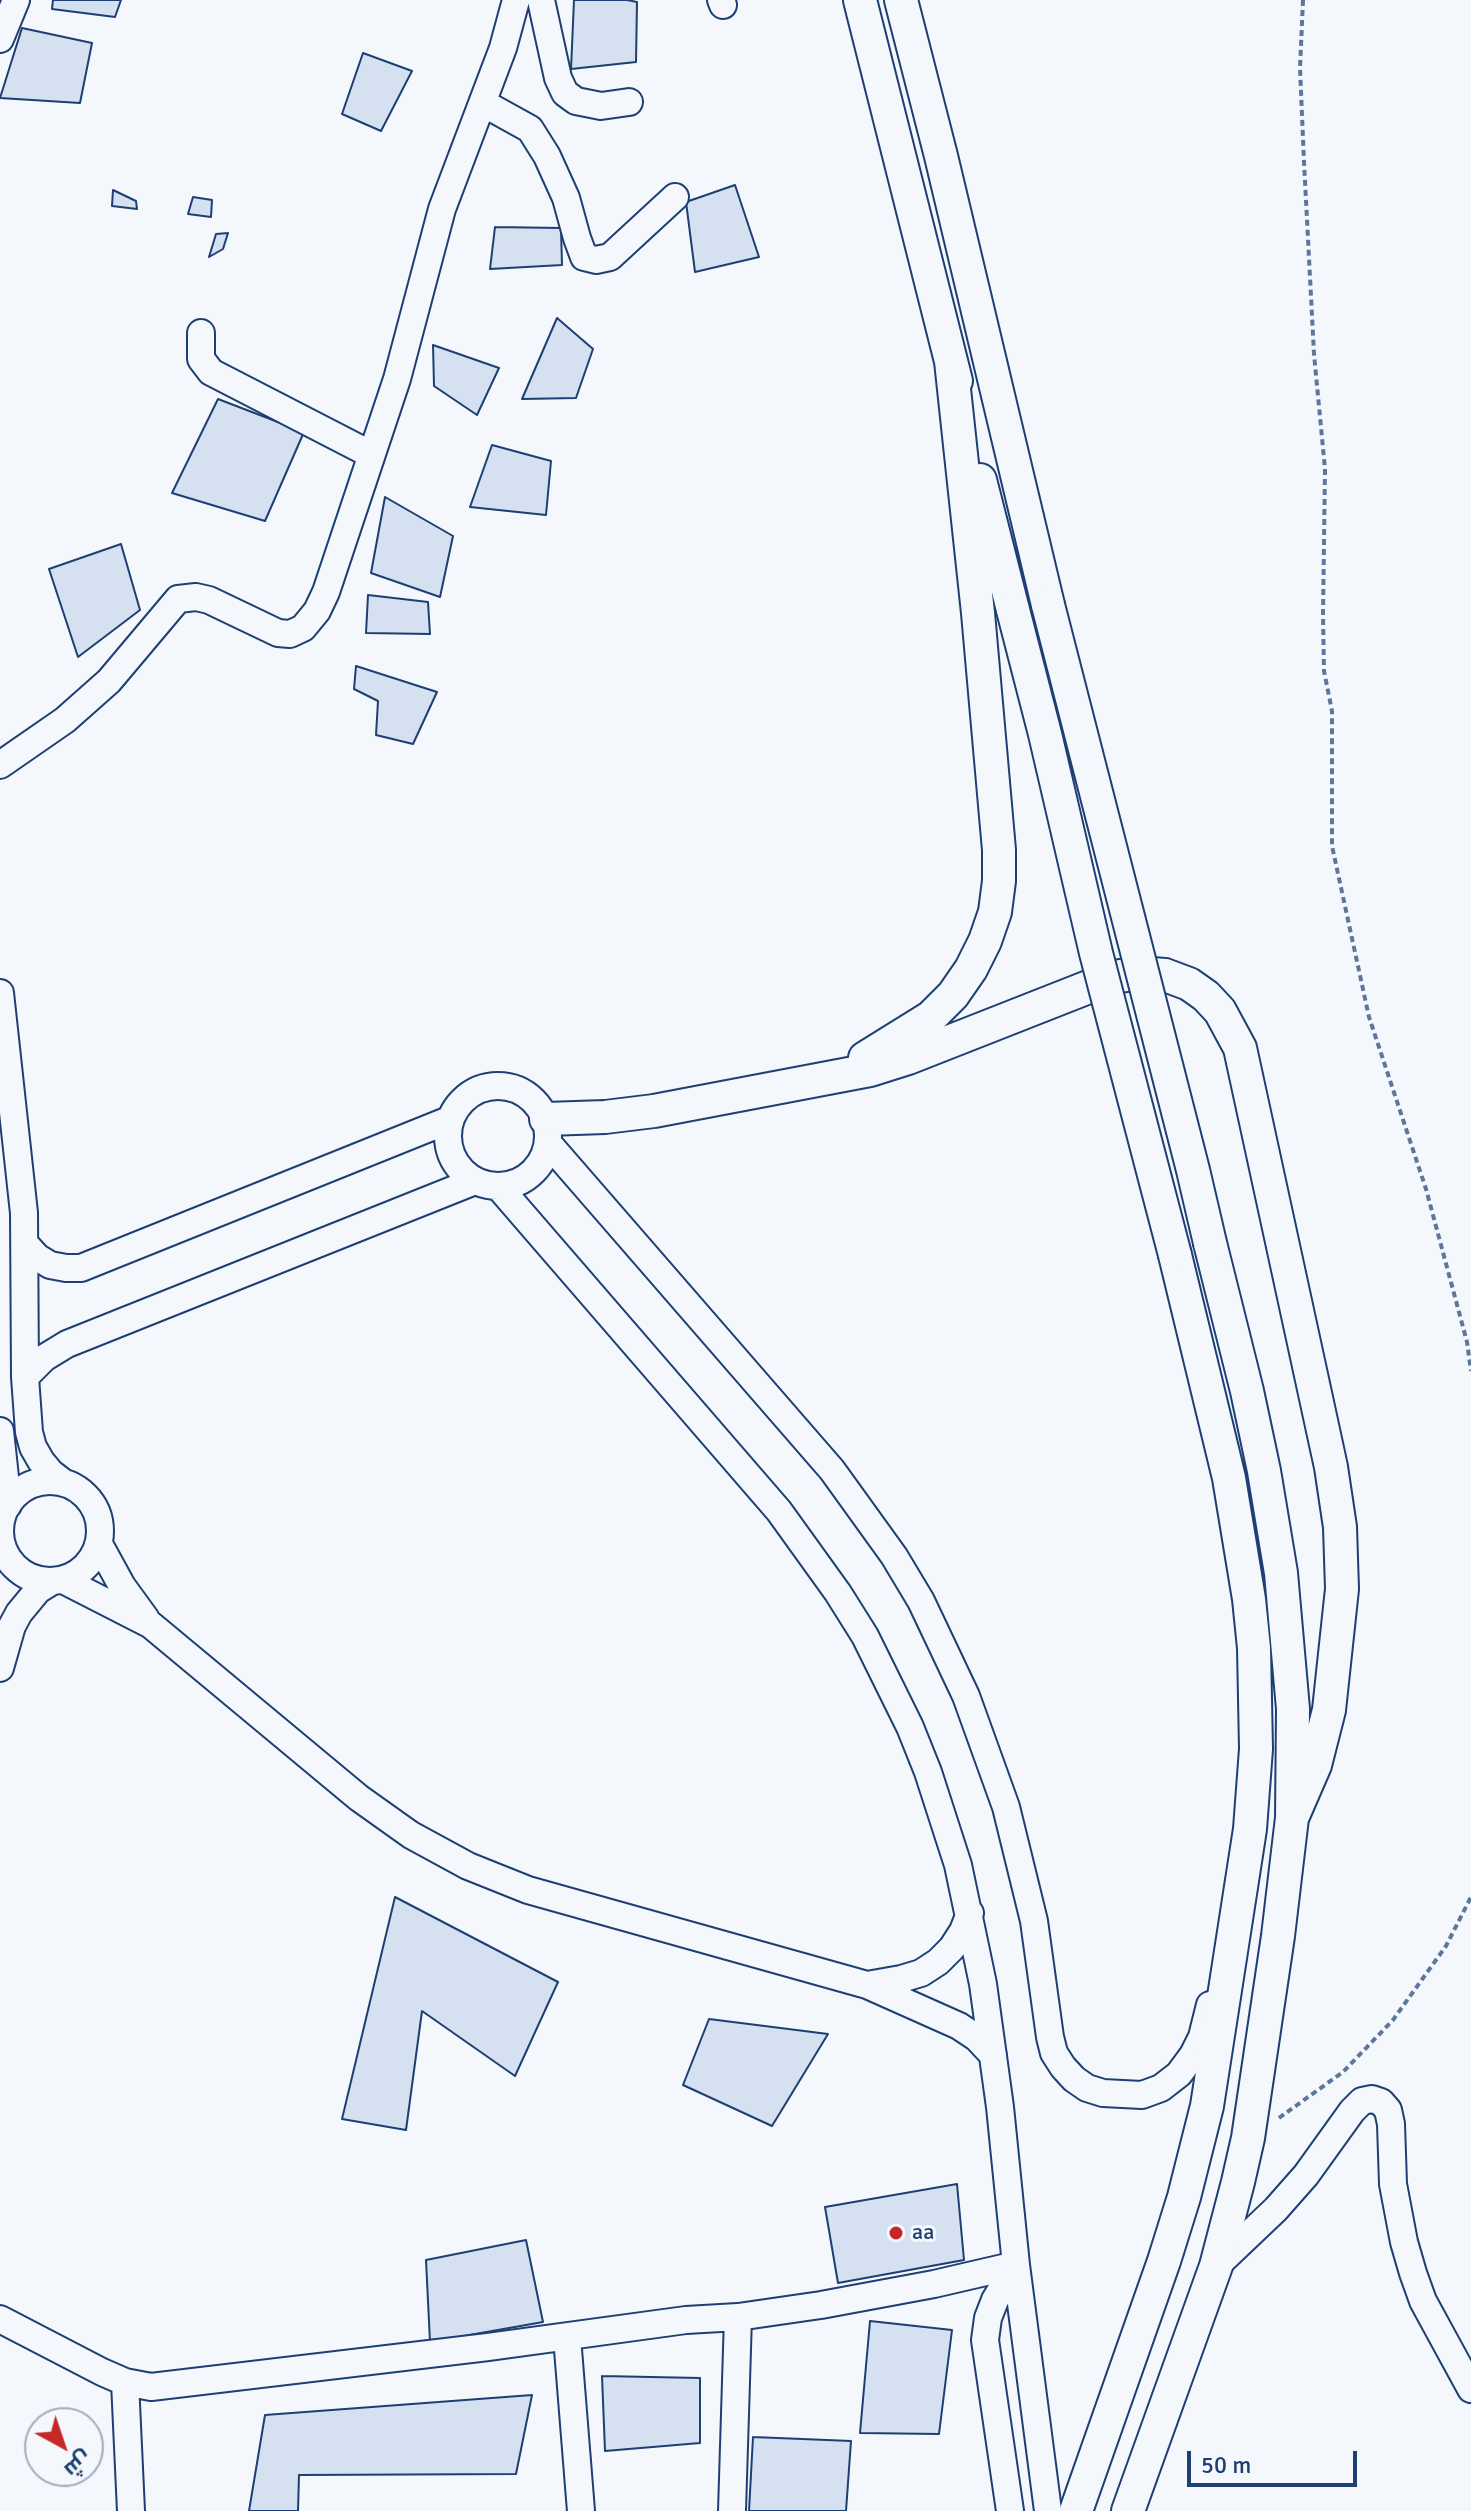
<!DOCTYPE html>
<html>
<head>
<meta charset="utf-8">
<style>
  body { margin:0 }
  #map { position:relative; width:1471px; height:2511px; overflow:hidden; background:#f4f7fb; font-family:Signika,Cairo,sans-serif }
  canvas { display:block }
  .north { position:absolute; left:24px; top:2407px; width:80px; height:80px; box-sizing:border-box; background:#f4f7fb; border:2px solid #9eadc5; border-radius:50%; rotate:140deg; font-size:22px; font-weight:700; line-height:32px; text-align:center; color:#1d3f73 }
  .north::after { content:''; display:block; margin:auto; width:28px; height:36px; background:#c62828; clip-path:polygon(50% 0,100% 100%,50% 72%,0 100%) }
  .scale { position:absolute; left:1187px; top:2451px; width:170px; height:36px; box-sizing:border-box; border:4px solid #1d3f73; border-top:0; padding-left:10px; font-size:24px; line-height:28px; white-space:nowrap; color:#1d3f73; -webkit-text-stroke:6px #f4f7fb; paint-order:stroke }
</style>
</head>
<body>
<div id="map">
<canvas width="1471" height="2511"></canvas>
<div class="north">ش</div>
<div class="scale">50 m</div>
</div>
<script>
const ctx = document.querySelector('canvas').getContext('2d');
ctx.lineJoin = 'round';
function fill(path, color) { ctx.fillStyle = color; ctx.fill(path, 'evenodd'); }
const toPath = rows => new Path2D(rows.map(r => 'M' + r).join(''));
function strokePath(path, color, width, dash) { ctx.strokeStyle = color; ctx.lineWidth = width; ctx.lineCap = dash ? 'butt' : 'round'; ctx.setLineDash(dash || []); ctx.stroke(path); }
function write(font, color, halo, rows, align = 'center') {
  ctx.font = font + ' Signika,sans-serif'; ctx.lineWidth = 6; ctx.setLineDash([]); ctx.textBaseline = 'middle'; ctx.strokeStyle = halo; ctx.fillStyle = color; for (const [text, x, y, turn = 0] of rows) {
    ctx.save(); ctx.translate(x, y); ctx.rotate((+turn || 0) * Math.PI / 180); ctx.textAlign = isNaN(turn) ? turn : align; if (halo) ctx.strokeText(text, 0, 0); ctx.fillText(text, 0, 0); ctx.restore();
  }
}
const building = toPath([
  [53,0,121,0,115,17,52,9,53,0],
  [574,0,627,0,637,2,636,62,571,69,574,0],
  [22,28,92,43,80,103,0,98,22,28],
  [363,53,412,71,381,131,342,114,363,53],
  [735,185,759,257,695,272,686,202,735,185],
  [113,190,136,201,137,209,112,206,113,190],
  [193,197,212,200,211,217,188,214,193,197],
  [495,227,561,228,562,265,490,269,495,227],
  [228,233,223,249,209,257,216,234,228,233],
  [557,318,593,349,576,398,522,399,557,318],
  [433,345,499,368,477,415,434,386,433,345],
  [218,399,304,432,265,521,172,493,218,399],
  [492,445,551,461,546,515,470,507,492,445],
  [385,497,453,536,440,597,371,573,385,497],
  [121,544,140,610,78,657,49,569,121,544],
  [368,595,428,602,430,634,366,633,368,595],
  [356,666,437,692,413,744,376,735,378,701,354,689,356,666],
  [395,1897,558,1982,515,2076,422,2011,406,2130,342,2119,395,1897],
  [709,2019,828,2034,772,2126,683,2085,709,2019],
  [957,2184,964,2260,838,2283,825,2207,957,2184],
  [526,2240,543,2322,430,2342,426,2260,526,2240],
  [870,2321,952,2330,939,2434,860,2433,870,2321],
  [602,2376,700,2378,700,2443,605,2451,602,2376],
  [532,2395,516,2474,299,2475,298,2511,249,2511,265,2415,532,2395],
  [753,2437,851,2441,846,2511,749,2511,753,2437]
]);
const path = toPath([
  [1303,0,1300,68,1304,162,1314,354,1325,469,1323,615,1324,671,1332,711,1332,846,1369,1017,1426,1189,1467,1342,1471,1371],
  [1279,2118,1343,2072,1393,2020,1446,1946,1471,1897]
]);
const minor = toPath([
  [541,0,558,78,565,93,576,101,601,106,629,102],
  [721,0,723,5],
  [0,39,16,0],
  [483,103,530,129,547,156,566,198,577,238,584,257,596,260,610,257,675,197],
  [201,333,201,359,211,372,370,454],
  [0,765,65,720,109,681,178,599,196,597,209,600,278,633,290,634,303,628,317,611,326,592,397,379,442,209,503,48,516,0],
  [0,993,24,1213,25,1377,29,1432,33,1447,41,1461,51,1473,64,1483],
  '448 1136a50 50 0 1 1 100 0a50 50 0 1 1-100 0Z',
  [548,1143,832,1470,894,1556,921,1601,966,1696,1006,1807,1034,1921,1050,2037,1054,2053,1063,2067,1074,2079,1087,2088,1103,2093,1142,2095,1161,2088,1179,2074,1193,2055,1202,2037,1210,2005],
  [498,1186,779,1511,838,1593,865,1636,910,1727,928,1772,958,1865,983,1984,1000,2107,1016,2265,1048,2511],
  [26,1245,37,1257,50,1265,66,1268,81,1268,449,1120],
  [25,1377,44,1358,67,1344,475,1181],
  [0,1431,8,1505],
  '0 1531a50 50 0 1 1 100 0a50 50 0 1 1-100 0Z',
  [99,1544,122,1586,146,1619],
  [63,1580,151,1625,359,1798,411,1835,468,1866,528,1890,867,1985,959,2026,977,2038,993,2055],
  [0,1668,12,1626,19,1613,38,1590,51,1582],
  [867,1985,901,1979,921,1973,938,1962,952,1948,963,1931,970,1913],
  [1216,2266,1276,2209,1306,2175,1352,2111,1362,2101,1372,2099,1381,2102,1388,2110,1391,2124,1393,2184,1404,2242,1413,2273,1423,2301,1471,2389],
  [0,2319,102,2372,125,2382,151,2387,488,2347,686,2320,738,2317,821,2305,934,2284,1016,2265],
  [567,2337,581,2511],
  [125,2382,131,2511],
  [732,2511,738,2317],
  [1010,2511,985,2340,988,2318,995,2300,1016,2265]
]);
const major = toPath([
  [860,0,956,381],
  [901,0,941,156,1048,605],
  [980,480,1013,610],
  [865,1058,931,1017,953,995,971,969,985,941,995,912,999,881,999,850,978,613,951,361],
  [546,1119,605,1117,654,1111,870,1070,908,1058,1114,977,1139,973,1165,975,1189,984,1206,996,1220,1011,1240,1048,1331,1467,1340,1527,1342,1589,1329,1710,1315,1765,1292,1818],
  [1076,2511,1164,2261,1184,2197,1207,2106,1250,1829,1256,1749,1254,1648,1249,1599,1229,1478,1175,1255],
  [1128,2511,1216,2266,1238,2182,1248,2138,1278,1936,1292,1818,1293,1709,1281,1573,1264,1471,1247,1391,1210,1243]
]);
const majorBridge = toPath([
  [1048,605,1193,1170,1210,1243],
  [1013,610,1045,734,1096,953,1175,1255]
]);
const markers = [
  [896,2233,8,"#c62828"]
];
const poiNames = [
  ["aa",912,2233]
];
fill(building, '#d5e0f0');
strokePath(building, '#1d3f73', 2);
strokePath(minor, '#1d3f73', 30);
strokePath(major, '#1d3f73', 36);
strokePath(path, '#5e769c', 4, [6, 4]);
strokePath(minor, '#f4f7fb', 26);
strokePath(major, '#f4f7fb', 32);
strokePath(majorBridge, '#1d3f73', 36, []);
strokePath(majorBridge, '#f4f7fb', 32);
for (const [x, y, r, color] of markers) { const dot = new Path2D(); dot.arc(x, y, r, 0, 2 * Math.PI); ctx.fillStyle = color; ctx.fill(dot); strokePath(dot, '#f4f7fb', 3); }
write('22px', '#1d3f73', '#f4f7fb', poiNames, 'left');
</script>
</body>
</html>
